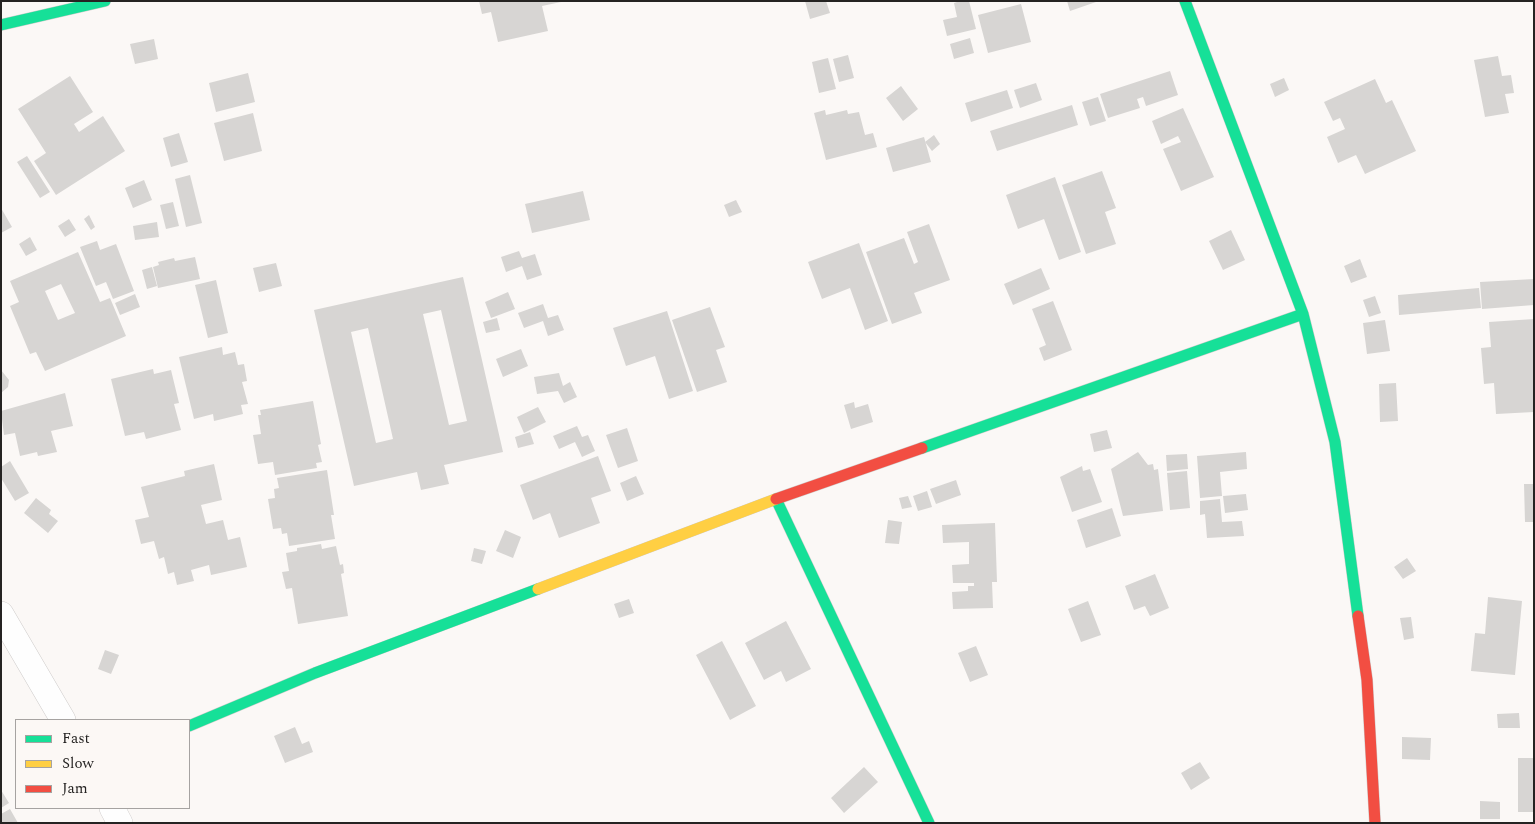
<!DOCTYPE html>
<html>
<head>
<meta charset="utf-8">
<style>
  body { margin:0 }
  #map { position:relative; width:1535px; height:824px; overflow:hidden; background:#fbf8f6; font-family:Spectral,serif }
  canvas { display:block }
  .frame { position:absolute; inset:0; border:2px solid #252322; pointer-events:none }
  .legend { position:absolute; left:15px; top:719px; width:175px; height:90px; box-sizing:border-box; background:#fcf8f5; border:1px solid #a6a3a1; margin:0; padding:6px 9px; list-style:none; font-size:15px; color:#252322 }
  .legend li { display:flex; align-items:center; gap:10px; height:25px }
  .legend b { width:25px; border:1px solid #a6a3a1 }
</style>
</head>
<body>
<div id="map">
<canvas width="1535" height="824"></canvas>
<div class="frame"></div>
<ul class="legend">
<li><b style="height:6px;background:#16e098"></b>Fast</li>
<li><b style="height:6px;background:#ffcf43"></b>Slow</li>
<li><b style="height:6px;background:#f24e42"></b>Jam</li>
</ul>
</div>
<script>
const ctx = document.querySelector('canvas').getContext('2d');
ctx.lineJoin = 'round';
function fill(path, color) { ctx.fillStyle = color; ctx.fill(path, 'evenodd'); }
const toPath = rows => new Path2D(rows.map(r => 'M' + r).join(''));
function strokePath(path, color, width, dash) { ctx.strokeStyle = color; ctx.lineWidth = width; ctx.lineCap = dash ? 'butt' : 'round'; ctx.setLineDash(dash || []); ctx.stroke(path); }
const building = toPath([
  [479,1,561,1,561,2,542,6,548,31,498,42,491,12,482,14],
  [805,1,826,1,830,13,810,19],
  [960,1,969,1,976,29,947,36,943,20,957,17,954,3],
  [1067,1,1096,1,1096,2,1070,11],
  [1021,4,1031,42,988,53,978,15],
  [970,38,974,53,954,59,950,44],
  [154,39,158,59,135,64,130,44],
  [848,55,854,78,839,82,833,59],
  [1498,56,1502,76,1511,75,1514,93,1505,94,1509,113,1485,117,1474,60],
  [828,58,836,89,819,93,812,62],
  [1170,71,1178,95,1146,106,1143,97,1137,99,1140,108,1108,118,1100,94],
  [248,73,255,102,216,112,209,83],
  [70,76,93,112,74,124,79,132,103,116,125,151,56,195,34,161,46,153,18,109],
  [1284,78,1289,90,1275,97,1270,84],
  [1375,79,1386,103,1392,100,1416,151,1365,174,1356,155,1338,163,1327,137,1345,129,1340,118,1333,121,1324,102],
  [1036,83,1042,100,1020,108,1014,90],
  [901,86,918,109,903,121,886,98],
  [1007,90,1013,108,971,122,965,103],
  [1098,97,1106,121,1090,126,1082,102],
  [1072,105,1078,125,997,151,990,131],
  [1183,108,1214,177,1181,191,1163,149,1181,142,1178,136,1161,144,1152,121],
  [825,110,826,115,847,110,848,114,859,112,865,135,873,133,877,147,826,160,814,113],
  [253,113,262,151,224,161,214,123],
  [179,133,188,162,171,167,163,138],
  [934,135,940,144,932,151,925,142],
  [924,137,931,162,893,172,886,148],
  [27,156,50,192,40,198,17,162],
  [1102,171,1116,208,1105,212,1116,244,1086,254,1062,185],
  [190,175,202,223,186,227,175,179],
  [1055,177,1081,252,1059,260,1044,219,1018,229,1006,195],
  [144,180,152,200,133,208,125,188],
  [583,191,590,220,532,233,525,204],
  [736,200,742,212,729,217,724,205],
  [173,202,179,226,166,229,160,205],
  [1,208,12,227,1,233],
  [89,215,95,227,91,230,84,219],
  [69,219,76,230,65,237,58,226],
  [157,222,159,237,135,240,133,226],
  [929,224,950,280,914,293,922,313,892,324,866,252,904,238,914,264,918,262,907,232],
  [1231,230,1245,260,1223,270,1209,241],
  [30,237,37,250,26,256,19,244],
  [97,241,100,250,116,244,134,291,113,299,106,282,96,286,80,247],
  [859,243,888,321,865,330,850,288,822,299,808,262],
  [519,251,522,258,535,254,542,275,527,280,522,266,506,272,501,257],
  [78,252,100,302,110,298,126,336,45,371,36,352,30,354,10,306,19,302,10,281],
  [61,284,75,313,58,320,45,291],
  [195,257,200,279,158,288,153,267,159,265,158,262,174,258,175,261],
  [1360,259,1367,277,1351,283,1344,266],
  [276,263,282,286,259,292,253,268],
  [152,267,157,286,147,289,142,270],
  [1041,268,1050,289,1013,305,1004,284],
  [463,277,503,452,444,465,449,484,421,490,417,472,354,486,314,310],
  [441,310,467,421,449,425,423,314],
  [368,328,393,439,376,443,351,332],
  [1534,279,1534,305,1482,309,1480,282],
  [216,280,228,333,208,338,195,285],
  [1479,288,1481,308,1399,315,1398,295],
  [508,292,515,309,491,318,485,302],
  [135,294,140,307,120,315,115,303],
  [1375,296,1381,313,1369,317,1363,300],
  [1053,301,1072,350,1044,361,1039,348,1046,345,1032,309],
  [543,304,548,318,558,315,564,330,548,336,543,321,524,328,518,313],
  [710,307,725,347,716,350,727,382,697,392,672,320],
  [667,311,693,391,669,399,655,356,626,366,613,328],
  [497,318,500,330,486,333,483,322],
  [1534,319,1534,412,1496,414,1494,383,1484,384,1481,348,1491,347,1489,322],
  [1385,320,1390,351,1367,354,1363,323],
  [222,347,223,355,235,352,238,365,244,364,247,381,242,382,248,404,241,405,243,414,214,421,213,414,194,419,179,357],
  [521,349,528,366,503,377,496,359],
  [153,369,154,374,171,370,179,403,174,404,181,430,146,439,144,432,125,436,111,379],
  [1,370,9,380,8,387,1,393],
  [559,373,563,386,570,382,577,397,564,403,558,391,537,394,534,377],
  [1396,383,1398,421,1380,422,1379,384],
  [65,393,73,426,51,431,57,452,38,456,37,452,20,456,15,433,4,435,1,411],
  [313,401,321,444,318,445,322,462,316,463,317,468,275,475,273,462,258,464,253,435,261,434,258,415,261,415,260,410],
  [854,402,855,408,868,404,873,422,851,429,844,405],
  [538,407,546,422,524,433,517,417],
  [577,426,582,437,588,435,595,451,582,457,575,442,559,449,553,436],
  [627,428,638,461,618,468,606,435],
  [1107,430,1112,448,1094,452,1090,434],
  [530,432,534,444,518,448,515,437],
  [1138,452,1148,465,1153,464,1154,470,1158,469,1163,511,1123,516,1111,469],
  [1246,452,1247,469,1220,472,1222,496,1200,498,1197,456],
  [1187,454,1188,469,1167,471,1166,455],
  [598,456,611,491,591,498,600,523,559,538,550,513,533,520,520,485],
  [10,461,29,493,15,501,1,478,1,467],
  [214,464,222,500,201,505,206,524,223,520,228,540,240,537,247,567,211,575,209,565,191,570,194,581,177,585,174,572,168,574,164,557,159,559,154,541,141,544,135,520,149,517,141,487,185,476,184,471],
  [1082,466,1083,471,1090,469,1102,502,1072,512,1060,477],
  [327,470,334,515,331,515,335,539,289,546,287,533,282,534,281,528,273,529,268,499,275,498,274,489,279,488,277,478],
  [1187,471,1190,508,1170,510,1167,473],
  [636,476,644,494,627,501,620,483],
  [956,480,961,495,936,504,930,489],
  [1524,484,1534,484,1534,522,1525,522],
  [927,491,932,507,918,511,913,496],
  [1246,494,1248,510,1225,513,1223,496],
  [908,496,912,507,902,509,899,498],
  [36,498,51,510,49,514,58,521,48,533,24,513],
  [1220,499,1222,522,1242,521,1244,536,1207,538,1205,514,1200,515,1200,501],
  [1112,508,1121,536,1086,548,1077,520],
  [888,520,902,522,899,544,885,543],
  [995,523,997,582,992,582,993,608,953,609,952,592,968,591,968,586,974,586,974,583,953,583,952,565,969,564,969,542,943,543,942,525],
  [505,530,521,537,513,558,496,551],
  [321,544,322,549,336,546,340,565,343,564,344,573,341,574,348,616,298,624,292,588,286,589,282,572,289,571,286,553,297,551,297,548],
  [474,548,486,551,482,564,471,561],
  [1407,558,1416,571,1403,579,1394,567],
  [1155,574,1169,608,1150,616,1145,606,1134,610,1125,586],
  [1488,597,1522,601,1515,675,1471,671,1475,633,1485,634],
  [629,599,634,613,619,618,614,604],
  [1088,601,1101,635,1081,642,1068,609],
  [1411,617,1414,638,1404,640,1400,618],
  [786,621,811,669,786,682,781,671,764,680,745,643],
  [722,641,756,706,730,720,696,655],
  [976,646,988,675,970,682,958,653],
  [105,650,119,655,111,674,98,669],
  [1519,713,1520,728,1498,728,1497,714],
  [295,727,302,744,309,741,313,752,285,763,274,736],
  [1402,737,1431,738,1430,760,1402,759],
  [1518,758,1534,758,1534,812,1518,812],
  [1200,762,1210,778,1191,790,1181,773],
  [864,767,878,782,844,813,831,798],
  [1,790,9,803,1,808],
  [1480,801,1500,802,1500,819,1480,819],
  [10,809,18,823,1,823,1,814]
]);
const street = toPath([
  [1,614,63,720],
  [112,808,120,823]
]);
const fast = toPath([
  [1185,1,1303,314,1335,442,1358,616],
  [1,25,105,1],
  [922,448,1303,314],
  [776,499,929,823],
  [189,726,315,673,538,589]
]);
const slow = toPath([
  [538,589,776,499]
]);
const jam = toPath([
  [776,499,922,448],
  [1358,616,1367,680,1375,823]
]);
fill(building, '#d7d5d3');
strokePath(street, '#cecbca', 26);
strokePath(fast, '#cecbca', 12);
strokePath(slow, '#cecbca', 12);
strokePath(jam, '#cecbca', 12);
strokePath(street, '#fefefe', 25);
strokePath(fast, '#16e098', 11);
strokePath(slow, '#ffcf43', 11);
strokePath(jam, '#f24e42', 11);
</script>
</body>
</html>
